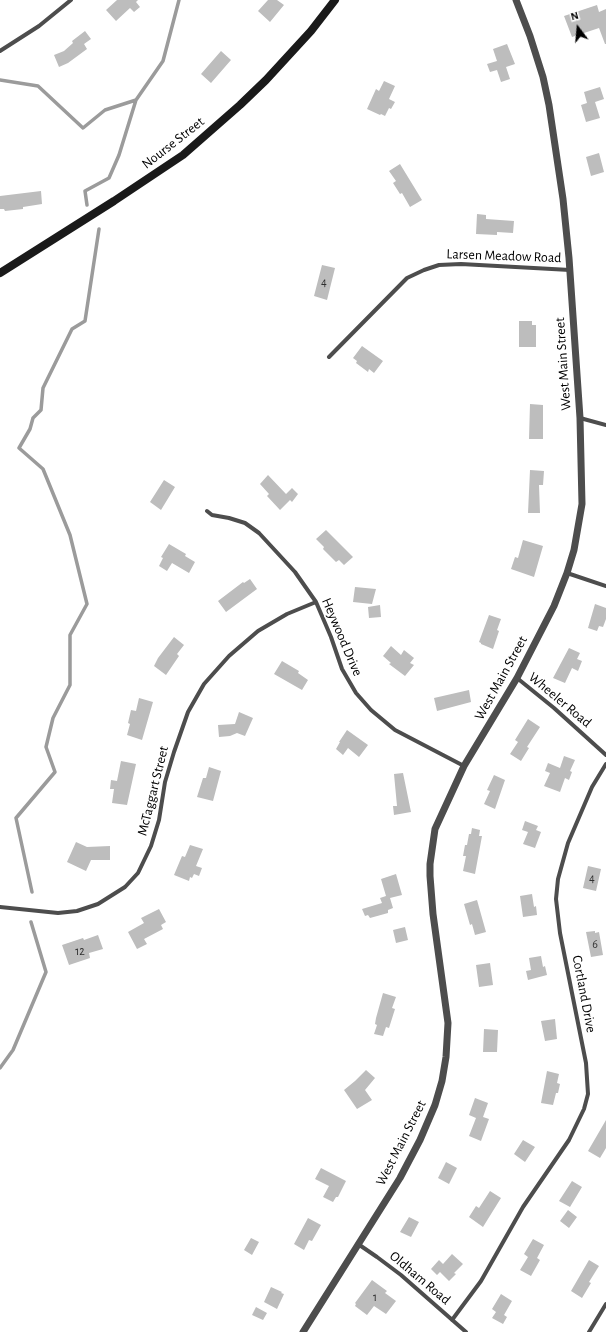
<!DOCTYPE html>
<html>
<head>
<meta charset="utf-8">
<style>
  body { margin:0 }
  #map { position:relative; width:606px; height:1332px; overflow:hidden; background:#fff; font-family:"Alegreya Sans",sans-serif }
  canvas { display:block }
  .north { position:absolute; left:558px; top:8px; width:40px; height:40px; -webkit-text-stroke:3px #fff; paint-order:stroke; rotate:344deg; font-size:11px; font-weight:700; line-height:16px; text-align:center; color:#000 }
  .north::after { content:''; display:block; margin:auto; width:14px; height:18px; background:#000; clip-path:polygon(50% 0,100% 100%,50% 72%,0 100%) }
</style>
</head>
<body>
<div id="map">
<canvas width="606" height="1332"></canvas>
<div class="north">N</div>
</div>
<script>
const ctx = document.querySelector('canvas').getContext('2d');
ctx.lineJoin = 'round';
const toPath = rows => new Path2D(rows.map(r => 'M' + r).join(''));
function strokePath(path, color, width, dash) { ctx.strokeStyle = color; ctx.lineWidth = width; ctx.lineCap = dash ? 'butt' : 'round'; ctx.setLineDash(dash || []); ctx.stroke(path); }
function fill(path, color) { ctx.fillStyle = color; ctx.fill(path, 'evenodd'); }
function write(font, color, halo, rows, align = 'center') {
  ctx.font = font + ' "Alegreya Sans",sans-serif'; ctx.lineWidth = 3; ctx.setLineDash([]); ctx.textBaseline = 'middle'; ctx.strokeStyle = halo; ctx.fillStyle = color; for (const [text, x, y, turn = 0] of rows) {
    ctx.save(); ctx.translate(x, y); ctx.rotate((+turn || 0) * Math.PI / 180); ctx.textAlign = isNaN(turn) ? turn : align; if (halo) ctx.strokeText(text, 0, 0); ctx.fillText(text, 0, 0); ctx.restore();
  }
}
const stream = toPath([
  [0,80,38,86,83,128,105,110,136,100],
  [87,205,85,191,109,178,119,155,136,100,163,61,179,0],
  [32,892,16,818,55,772,46,747,53,718,70,685,70,635,87,604,70,535,43,469,19,448,30,429,33,418,41,410,43,388,72,329,85,321,99,229],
  [0,1068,13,1050,46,972,31,922]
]);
const building = toPath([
  [117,0,138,0,136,2,140,7,134,12,130,8,116,21,106,10],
  [268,0,277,0,284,5,270,22,258,11],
  [597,5,599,12,606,9,606,44,605,44,599,28,572,37,564,16],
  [85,31,91,39,84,44,87,49,68,63,59,67,54,55,64,51,73,43,72,41],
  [507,44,515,64,506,67,510,79,501,82,497,70,490,72,487,64,497,61,493,49],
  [221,51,231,60,211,83,201,74],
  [384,81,395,86,389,99,395,102,391,109,389,108,385,116,381,114,380,115,367,109,376,89,379,91],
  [600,87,604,99,595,102,600,118,586,122,581,105,587,103,584,92],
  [599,153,604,172,591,176,586,157],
  [400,164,422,200,410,207,402,193,400,194,393,183,396,181,389,171],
  [41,191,42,204,23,207,23,209,5,211,4,209,0,209,0,196],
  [477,214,486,215,486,219,514,221,513,233,497,232,497,235,476,234],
  [322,265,335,268,327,300,314,296],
  [519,321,532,321,532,325,536,325,536,347,519,347],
  [362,346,383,361,374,373,369,369,368,372,356,363,357,361,353,358],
  [530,404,543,405,543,439,529,439],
  [530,470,544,471,543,485,539,485,540,513,528,513],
  [268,475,286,494,292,488,298,494,292,502,290,500,280,510,267,496,269,494,260,484],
  [164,480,175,487,161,510,150,502],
  [326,530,353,557,344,565,339,560,336,562,323,549,324,547,316,539],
  [523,540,543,546,534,577,511,569,515,557,518,558],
  [169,544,186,554,185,556,195,562,189,573,172,563,167,571,159,566,163,558,161,557],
  [250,579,257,589,226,612,218,601,243,582,244,583],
  [355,587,376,589,372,604,353,602],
  [595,604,606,608,606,619,603,627,599,626,597,631,588,628],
  [380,605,381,617,369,618,368,607],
  [489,615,501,619,497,630,499,631,493,649,481,644,481,643,479,642],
  [174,637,184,645,177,654,179,656,166,675,154,666,158,658],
  [391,646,401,655,404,650,414,658,410,663,414,665,405,676,389,664,391,663,383,656],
  [569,648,580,653,577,659,582,661,578,671,572,668,565,683,553,678],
  [282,661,299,671,298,673,308,680,302,690,274,674],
  [469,690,471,702,437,711,434,698],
  [139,698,153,702,142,740,127,735,130,724,128,723,131,710,136,711],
  [239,712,253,718,245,736,237,733,230,736,219,737,218,725,235,724],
  [528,719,540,727,527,747,529,748,521,761,510,754,518,742,515,740],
  [347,730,368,745,359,757,348,748,343,755,336,749,340,742,339,742],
  [564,756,575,760,570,771,572,772,569,780,565,778,560,792,544,786,550,773,545,771,548,763,560,768],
  [121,761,136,764,127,805,112,803,114,789,110,789,111,780,117,781],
  [209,767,221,771,213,801,197,797,203,778,206,778],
  [403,773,411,812,394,815,393,806,397,806,394,774],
  [494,775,505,780,495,809,484,804,490,791,487,790],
  [525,821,538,826,536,830,541,832,535,848,523,844,528,832,522,830],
  [472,828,480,830,479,836,482,836,475,874,463,871,466,856,463,856,465,845,467,845,469,834,471,834],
  [76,842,87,847,110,846,110,860,91,860,86,871,67,862],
  [190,845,203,849,196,866,202,868,199,876,194,874,192,878,190,877,189,881,174,875,182,856,185,857],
  [588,866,601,869,596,891,583,888],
  [396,874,402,895,390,898,393,908,388,910,388,913,370,918,368,915,365,916,362,909,382,903,380,898,386,896,381,879],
  [532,894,534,907,536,906,537,915,523,917,520,896],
  [477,900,486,932,475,935,472,924,470,925,464,904],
  [159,909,166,922,161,925,163,929,144,939,147,944,137,949,128,932,144,923,141,918],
  [405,927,408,940,396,943,393,930],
  [595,931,595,933,599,932,603,955,591,957,586,932],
  [98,935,103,949,89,953,90,958,69,965,62,945,83,938,84,940],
  [541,956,543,967,545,966,547,975,528,980,526,971,531,970,529,958],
  [490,963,493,985,479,987,476,965],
  [383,993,396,997,392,1008,395,1009,389,1028,386,1027,383,1036,374,1034,377,1025,375,1024,376,1018],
  [555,1019,557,1039,545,1041,541,1021],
  [484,1029,498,1030,497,1052,483,1052],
  [366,1070,375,1078,365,1090,372,1100,357,1109,344,1090,355,1081],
  [547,1071,559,1074,557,1083,560,1084,558,1093,556,1093,553,1105,541,1103],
  [475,1098,488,1103,483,1117,489,1119,481,1141,469,1136,476,1118,469,1115],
  [606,1120,606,1148,600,1158,588,1151],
  [523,1140,535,1147,525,1162,514,1154],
  [446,1162,457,1168,449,1184,438,1178],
  [321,1168,346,1181,338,1197,336,1197,333,1202,323,1197,329,1186,315,1179],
  [572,1181,582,1187,570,1207,559,1201],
  [490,1191,501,1198,483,1227,469,1217,476,1206,479,1208],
  [568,1210,577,1217,569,1228,560,1221],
  [409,1217,419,1222,411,1237,400,1232],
  [308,1218,321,1225,312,1241,309,1240,304,1250,294,1244],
  [251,1238,259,1242,252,1255,244,1250],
  [533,1239,544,1245,537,1258,540,1260,531,1276,520,1270,528,1257,524,1254],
  [452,1254,463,1264,454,1273,456,1274,449,1281,440,1272,437,1275,431,1269,439,1260,443,1264],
  [589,1260,599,1266,589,1282,591,1283,582,1298,571,1291],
  [372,1280,387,1291,385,1293,396,1301,386,1314,374,1306,367,1315,355,1306,356,1304,355,1303],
  [271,1287,282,1292,281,1293,284,1294,277,1309,264,1302],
  [501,1294,512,1301,504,1315,507,1317,503,1324,492,1318,496,1312,492,1309],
  [256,1307,267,1313,263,1320,252,1315]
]);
const minor = toPath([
  [0,51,39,26,71,0],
  [329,357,407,278,424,270,439,265,461,264,570,270],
  [580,418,606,425],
  [207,511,212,515,229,518,245,523,259,533,295,572,316,602,331,637,342,669,356,693,371,710,395,730,464,766],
  [567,573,606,586],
  [517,678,554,708,606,755],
  [0,907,58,913,77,911,98,904,125,887,138,873,151,846,159,820,165,782,174,752,188,712,204,684,229,656,258,631,287,614,316,602],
  [358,1244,377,1257,401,1275,466,1332],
  [452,1320,481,1281,523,1207,569,1140,584,1109,588,1094,586,1063,560,933,556,899,558,879,568,843,592,787,606,764],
  [589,1332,606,1304]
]);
const tertiary = toPath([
  [303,1332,400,1178,420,1140,435,1105,442,1081,446,1057,448,1023,433,914,430,876,430,864,435,829,464,766,517,678,554,606,567,573,574,550,582,504,580,418,569,258,563,199,549,105,543,77,530,36,516,0]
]);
const secondary = toPath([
  [0,273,114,201,183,155,240,105,266,80,311,31,335,0]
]);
const numberNames = [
  ["4",324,282],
  ["4",592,878],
  ["6",595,944],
  ["12",80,951],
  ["1",375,1297]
];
const streetNames = [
  ["Nourse Street",173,143,-38],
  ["Larsen Meadow Road",504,256,2],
  ["West Main Street",563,364,-94],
  ["Heywood Drive",342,637,67],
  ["West Main Street",501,678,-61],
  ["Wheeler Road",560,700,40],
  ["McTaggart Street",153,791,-76],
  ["Cortland Drive",584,994,79],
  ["West Main Street",401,1143,-63],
  ["Oldham Road",420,1278,40]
];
strokePath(stream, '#9b9b9b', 3.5);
fill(building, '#bdbdbd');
strokePath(minor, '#4d4d4d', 4);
strokePath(tertiary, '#4d4d4d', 7);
strokePath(secondary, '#1a1a1a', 8);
write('12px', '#2f2f2f', null, numberNames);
write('14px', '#000', '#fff', streetNames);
</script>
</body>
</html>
